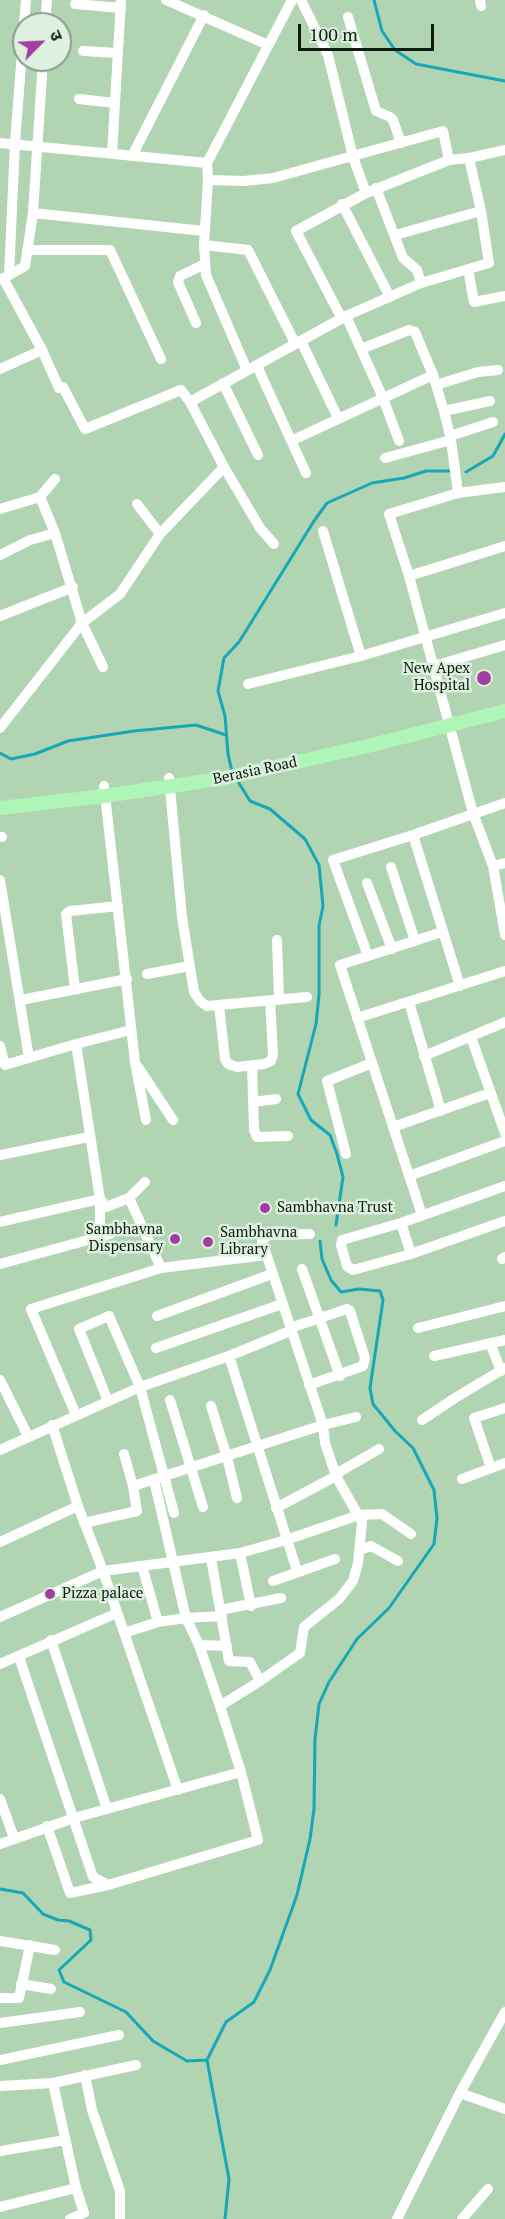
<!DOCTYPE html>
<html>
<head>
<meta charset="utf-8">
<style>
  body { margin:0 }
  #map { position:relative; width:505px; height:2219px; overflow:hidden; background:#b1d4b3; font-family:"PT Serif","Noto Sans Devanagari",serif }
  canvas { display:block }
  .north { position:absolute; left:12px; top:12px; width:60px; height:60px; box-sizing:border-box; background:#def0df; border:2px solid #8b9b8c; border-radius:50%; rotate:66deg; font-size:16px; font-weight:700; line-height:24px; text-align:center; color:#0e1b0f }
  .north::after { content:''; display:block; margin:auto; width:21px; height:27px; background:#a23ea3; clip-path:polygon(50% 0,100% 100%,50% 72%,0 100%) }
  .scale { position:absolute; left:298px; top:24px; width:136px; height:27px; box-sizing:border-box; border:3px solid #0e1b0f; border-top:0; padding-left:8px; font-size:18px; line-height:21px; white-space:nowrap; color:#0e1b0f; -webkit-text-stroke:4px #def0df; paint-order:stroke }
</style>
</head>
<body>
<div id="map">
<canvas width="505" height="2219"></canvas>
<div class="north">उ</div>
<div class="scale">100 m</div>
</div>
<script>
const ctx = document.querySelector('canvas').getContext('2d');
ctx.lineJoin = 'round';
const toPath = rows => new Path2D(rows.map(r => 'M' + r).join(''));
function strokePath(path, color, width, dash) { ctx.strokeStyle = color; ctx.lineWidth = width; ctx.lineCap = dash ? 'butt' : 'round'; ctx.setLineDash(dash || []); ctx.stroke(path); }
function write(font, color, halo, rows, align = 'center') {
  ctx.font = font + ' "PT Serif",serif'; ctx.lineWidth = 5; ctx.setLineDash([]); ctx.textBaseline = 'middle'; ctx.strokeStyle = halo; ctx.fillStyle = color; for (const [text, x, y, turn = 0] of rows) {
    ctx.save(); ctx.translate(x, y); ctx.rotate((+turn || 0) * Math.PI / 180); ctx.textAlign = isNaN(turn) ? turn : align; if (halo) ctx.strokeText(text, 0, 0); ctx.fillText(text, 0, 0); ctx.restore();
  }
}
const stream = toPath([
  [374,0,382,31,395,50,416,64,505,81],
  [466,472,493,456,505,434],
  [0,753,11,759,35,754,68,741,134,731,196,725,226,735],
  [232,772,228,754,225,716,218,691,224,658,239,642,314,521,327,503,372,483,404,478,426,471,449,471],
  [237,780,250,801,270,809,305,839,319,865,323,906,319,926,319,995,316,1024,298,1094,311,1120,330,1135,337,1154,343,1177,336,1225],
  [0,1889,23,1893,43,1914,58,1920,69,1921,90,1930,91,1940,59,1970,64,1982,126,2012,153,2041,187,2061,207,2060],
  [225,2219,229,2179,207,2060,226,2022,254,2002,270,1970,297,1895,310,1839,314,1809,315,1739,319,1704,329,1682,357,1639,389,1608,434,1544,437,1518,434,1490,413,1448,395,1431,373,1404,370,1388,383,1300,380,1291,359,1289,341,1292,331,1280,322,1259,320,1241]
]);
const minor = toPath([
  [166,0,268,45],
  [301,0,328,55,353,157,366,193],
  [480,0,481,6],
  [75,4,121,8],
  [348,17,376,111,390,117,393,120,401,143],
  [24,24,26,0],
  [45,24,47,0],
  [83,51,118,53],
  [79,99,115,103],
  [0,143,207,163],
  [112,154,121,0],
  [132,156,204,15],
  [208,180,244,181,273,178,443,131,449,160],
  [376,188,403,258,417,270,421,283],
  [342,204,390,297],
  [33,213,204,231],
  [395,235,481,211],
  [204,245,248,250,295,343],
  [27,250,110,250,161,359],
  [468,269,474,302,505,296],
  [9,275,15,143,24,26],
  [6,277,25,266,33,213,43,60],
  [3,278,42,350,59,388,63,387,85,429,181,390,190,402],
  [346,316,383,398,399,441],
  [342,319,296,231,366,193,449,160,469,158,505,150],
  [196,323,178,282,180,276,205,264],
  [301,341,338,418],
  [361,349,409,330,415,332,433,375,444,411,451,440,458,493],
  [257,366,306,473],
  [0,369,42,350],
  [247,370,206,275,204,245,208,180,207,163,292,0],
  [223,383,258,455],
  [436,385,478,372,498,370],
  [444,411,490,401],
  [450,436,493,422],
  [293,440,433,375],
  [385,458,451,440],
  [505,487,458,493,389,514,409,576,473,813,493,866,505,935],
  [40,497,55,479],
  [137,504,160,534],
  [0,509,40,497,55,533,82,623,103,667],
  [323,531,361,656],
  [274,544,260,528,224,467,190,402,346,316,421,283,489,263,481,211,469,158],
  [0,555,30,540,55,533],
  [409,576,505,546],
  [0,616,73,587],
  [434,666,505,645],
  [248,684,361,656,505,613],
  [0,728,82,623,120,594,160,534,224,467],
  [169,778,182,917,194,992,200,1001,207,1006,307,997],
  [104,786,135,1062,146,1120],
  [0,837,2,837],
  [493,866,505,863],
  [391,867,415,941],
  [0,880,29,1058],
  [367,883,392,949],
  [277,940,279,1000],
  [368,956,333,860,413,835],
  [147,974,190,966],
  [460,986,413,835,505,803],
  [75,989,66,914,70,911,118,906],
  [21,1000,127,979],
  [409,1002,441,1111],
  [219,1005,225,1059,228,1064,237,1067,264,1064,271,1061,273,1054,270,1000],
  [357,1018,505,971],
  [471,1037,505,1133],
  [76,1044,100,1199,100,1236],
  [0,1046,5,1065,76,1044,131,1030],
  [424,1056,505,1022],
  [252,1065,254,1130,257,1137,288,1136],
  [138,1067,173,1120],
  [253,1102,276,1099],
  [393,1127,490,1093],
  [346,1154,327,1081,372,1063],
  [0,1155,89,1137],
  [409,1176,505,1141],
  [505,1186,401,1223,342,1240,341,1245,347,1266,353,1270,411,1254,505,1221],
  [129,1198,161,1268],
  [422,1215,340,965,442,932],
  [0,1222,100,1199,106,1207,129,1198,145,1182],
  [401,1223,411,1254],
  [502,1259,505,1257],
  [0,1264,110,1234],
  [302,1269,340,1376],
  [157,1316,272,1274],
  [290,1328,347,1309,350,1311,365,1358,363,1366,309,1385],
  [418,1328,505,1306],
  [490,1343,501,1371],
  [156,1348,282,1304],
  [229,1356,297,1571],
  [434,1356,505,1340],
  [0,1380,28,1436],
  [170,1400,203,1507],
  [108,1401,79,1329,109,1316,140,1387,174,1513],
  [211,1406,227,1457,237,1498],
  [76,1415,31,1309,161,1268,266,1255],
  [422,1420,455,1398,505,1368],
  [52,1425,78,1506,103,1571,178,1790],
  [0,1450,140,1387,229,1356,290,1331],
  [491,1468,474,1418,505,1408],
  [462,1479,505,1463],
  [133,1486,323,1425,356,1417],
  [276,1508,336,1476,341,1471,379,1449],
  [84,1523,137,1511,133,1486,124,1454],
  [0,1542,78,1506],
  [359,1550,371,1546,398,1561],
  [240,1553,251,1606],
  [211,1558,229,1661,250,1662,260,1681],
  [142,1566,158,1622],
  [273,1581,335,1559],
  [220,1610,281,1598],
  [0,1617,103,1571,240,1553,286,1540,359,1515,382,1514,411,1534],
  [124,1633,158,1622,186,1618,222,1616],
  [51,1640,107,1809],
  [199,1645,227,1646],
  [19,1657,93,1877,108,1885],
  [0,1664,117,1613],
  [220,1706,260,1681,300,1653,304,1627,339,1599,353,1581,358,1563,362,1522,336,1476,325,1443,323,1425,262,1241,268,1235,310,1234],
  [0,1799,14,1838],
  [47,1826,70,1893,108,1885,258,1840,241,1772,220,1706,199,1645,186,1618,154,1480],
  [0,1844,74,1818,241,1772],
  [0,1941,55,1950],
  [21,1984,51,1989],
  [0,1998,19,1998,30,1945],
  [0,2023,80,2012],
  [0,2060,119,2035],
  [85,2075,92,2110,120,2191,120,2219],
  [53,2083,76,2188,84,2213,70,2219],
  [0,2086,53,2083,136,2065],
  [460,2093,505,2109],
  [0,2151,66,2140],
  [0,2207,76,2188],
  [397,2219,460,2093,505,2012],
  [462,2219,488,2189]
]);
const major = toPath([
  [0,808,105,796,225,778,368,746,505,711]
]);
const markers = [
  [484,678,8,"#a23ea3"],
  [265,1208,6,"#a23ea3"],
  [175,1239,6,"#a23ea3"],
  [208,1242,6,"#a23ea3"],
  [50,1594,6,"#a23ea3"]
];
const poiNames = [
  ["New Apex",470,669,"right"],
  ["Hospital",470,686,"right"],
  ["Sambhavna Trust",277,1208],
  ["Sambhavna",163,1230,"right"],
  ["Dispensary",163,1247,"right"],
  ["Sambhavna",220,1233],
  ["Library",220,1250],
  ["Pizza palace",62,1594]
];
const streetNames = [
  ["Berasia Road",255,771,-12]
];
strokePath(stream, '#17a7b7', 3);
strokePath(minor, '#fff', 10);
strokePath(major, '#adf6b8', 14);
for (const [x, y, r, color] of markers) { const dot = new Path2D(); dot.arc(x, y, r, 0, 2 * Math.PI); ctx.fillStyle = color; ctx.fill(dot); strokePath(dot, '#def0df', 2); }
write('15px', '#0e1b0f', '#def0df', poiNames, 'left');
write('15px', '#0e1b0f', '#def0df', streetNames);
</script>
</body>
</html>
